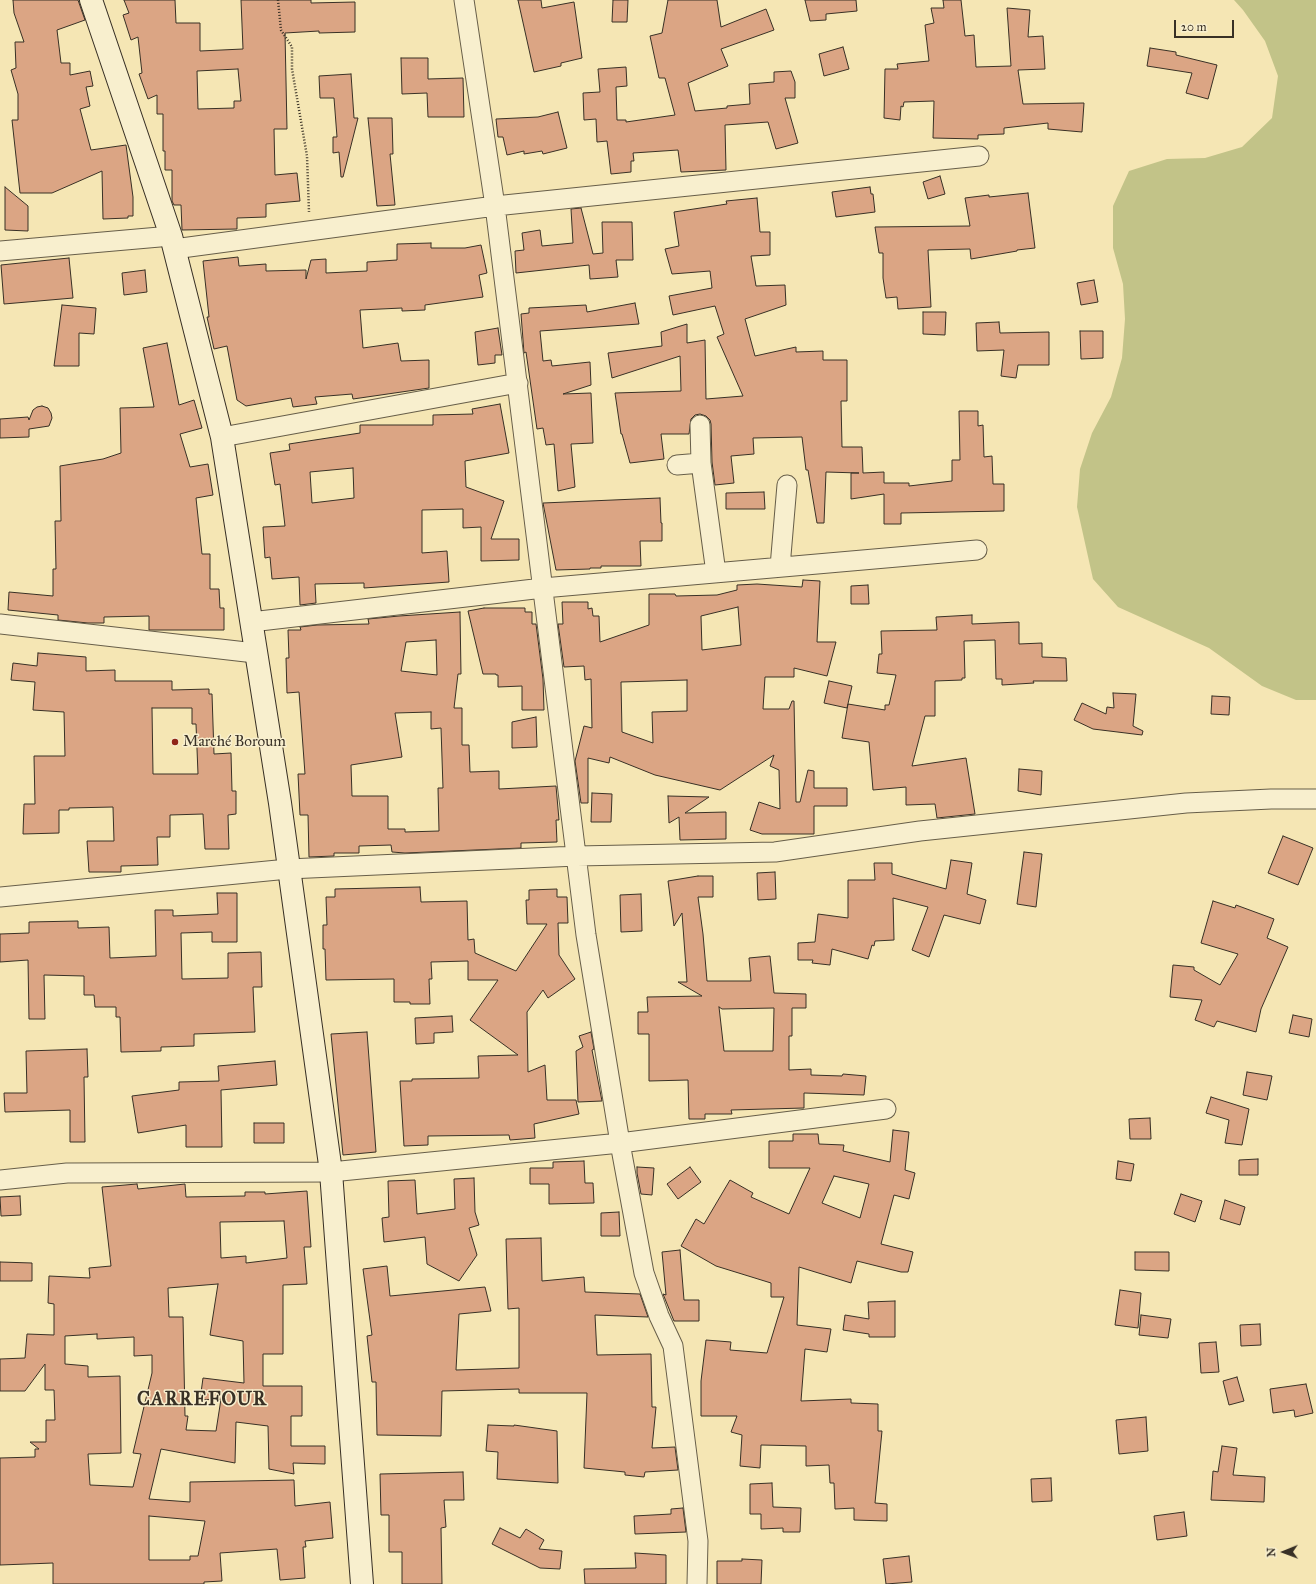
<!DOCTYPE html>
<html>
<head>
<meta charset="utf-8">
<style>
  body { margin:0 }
  #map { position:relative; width:1316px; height:1584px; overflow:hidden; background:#f5e6b4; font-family:"IM FELL Great Primer",serif }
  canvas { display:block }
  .north { position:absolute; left:1264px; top:1532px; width:40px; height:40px; -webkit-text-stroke:3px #f8efce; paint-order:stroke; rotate:269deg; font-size:11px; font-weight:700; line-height:16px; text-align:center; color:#383025 }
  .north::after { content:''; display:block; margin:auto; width:14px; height:18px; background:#383025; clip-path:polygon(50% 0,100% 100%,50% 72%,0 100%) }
  .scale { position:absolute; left:1174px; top:20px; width:60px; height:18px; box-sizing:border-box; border:2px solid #383025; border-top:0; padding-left:5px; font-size:12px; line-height:14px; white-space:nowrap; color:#383025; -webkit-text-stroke:3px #f8efce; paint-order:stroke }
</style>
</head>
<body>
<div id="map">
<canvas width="1316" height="1584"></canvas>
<div class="north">N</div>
<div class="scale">20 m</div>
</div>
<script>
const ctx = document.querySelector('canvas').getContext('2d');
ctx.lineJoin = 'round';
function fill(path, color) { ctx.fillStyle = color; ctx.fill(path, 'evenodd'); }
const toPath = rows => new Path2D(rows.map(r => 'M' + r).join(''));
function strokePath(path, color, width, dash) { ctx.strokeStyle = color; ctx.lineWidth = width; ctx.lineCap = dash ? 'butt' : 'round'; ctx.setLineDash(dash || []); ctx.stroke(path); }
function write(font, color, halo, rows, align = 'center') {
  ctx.font = font + ' "IM FELL Great Primer",serif'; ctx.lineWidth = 3; ctx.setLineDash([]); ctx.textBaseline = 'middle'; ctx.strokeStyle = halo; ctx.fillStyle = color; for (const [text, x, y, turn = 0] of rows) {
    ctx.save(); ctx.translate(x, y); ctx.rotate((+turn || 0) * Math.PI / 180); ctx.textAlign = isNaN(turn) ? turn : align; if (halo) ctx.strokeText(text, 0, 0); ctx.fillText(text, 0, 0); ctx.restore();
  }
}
const green = toPath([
  [1234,0,1316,0,1316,700,1296,700,1262,686,1209,648,1118,607,1093,579,1077,507,1080,469,1092,433,1111,397,1122,358,1125,319,1123,284,1113,248,1113,206,1129,171,1167,159,1205,158,1242,147,1272,118,1278,76,1265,41,1243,10]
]);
const building = toPath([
  [13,0,78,0,85,20,57,30,61,63,70,63,70,75,90,71,93,86,86,87,90,106,80,109,91,150,126,145,133,197,133,216,128,216,128,218,103,219,102,171,52,193,20,193,12,120,18,120,18,94,11,70,16,68,15,42,24,42,14,13,13,0],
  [124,0,175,0,176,23,200,23,200,51,243,49,241,0,311,0,311,3,355,2,355,32,319,33,319,31,285,33,287,129,274,129,275,175,297,173,300,201,266,204,266,217,237,218,237,229,182,230,181,205,174,205,172,201,172,170,165,170,165,151,163,151,163,114,157,114,157,95,148,99,139,74,142,73,138,37,131,40,123,15,129,13,124,0],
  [238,69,241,101,234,101,234,108,198,109,197,71,238,69],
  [518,0,541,0,542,8,574,2,582,58,561,63,561,66,534,72,518,0],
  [613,0,628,0,627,22,612,22,613,0],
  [668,0,717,0,721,27,766,9,774,30,721,49,728,66,688,83,695,111,727,108,727,106,750,104,749,84,774,82,774,72,791,71,795,82,795,98,785,98,798,143,776,149,768,122,725,125,726,170,681,172,678,150,633,153,634,161,631,161,631,172,611,174,607,141,597,142,596,119,584,120,583,93,600,92,598,69,626,67,627,86,616,87,617,120,626,120,626,122,675,115,665,78,659,78,650,36,662,33,668,0],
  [805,0,856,0,857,11,826,14,826,20,810,21,805,0],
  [943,0,961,0,965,36,974,35,976,67,1011,66,1007,8,1030,10,1028,37,1043,36,1045,69,1018,70,1023,104,1084,103,1082,132,1048,129,1048,123,1004,128,1004,134,978,135,978,139,933,138,934,101,904,102,903,107,901,106,900,120,884,118,885,69,898,69,897,64,929,61,925,25,934,23,931,8,944,8,943,0],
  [843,47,849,69,824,76,819,54,843,47],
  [1150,48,1176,52,1176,55,1217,65,1208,99,1186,93,1192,73,1147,66,1150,48],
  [401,58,428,58,428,79,463,78,464,117,428,117,427,93,402,94,401,58],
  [351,74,354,118,358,118,343,177,341,177,339,152,333,153,333,137,337,137,334,98,320,98,319,76,351,74],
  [558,112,567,148,543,154,542,151,524,154,524,151,507,155,503,137,498,137,496,119,538,117,558,112],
  [368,118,392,118,393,154,390,154,395,205,377,206,368,118],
  [940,176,945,194,928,199,923,182,940,176],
  [5,187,28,206,28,231,5,230,5,187],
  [870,187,871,194,873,194,875,212,836,217,832,192,870,187],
  [1028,193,1035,248,1017,250,1017,251,971,259,970,249,928,250,931,307,898,309,897,297,886,298,883,278,883,253,879,253,875,227,970,226,965,198,989,195,989,197,1028,193],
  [757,198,760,232,770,232,770,255,751,256,756,286,785,285,786,305,745,319,755,356,796,347,796,352,823,351,823,360,847,360,847,401,841,401,842,447,862,447,863,473,884,472,884,483,909,483,909,486,952,481,952,460,960,460,959,411,978,411,978,426,983,425,984,457,992,456,993,484,1004,484,1004,511,901,513,901,524,884,524,884,494,851,499,851,473,859,473,826,472,824,523,817,523,808,470,806,470,802,437,753,438,754,454,731,456,734,483,715,485,712,462,711,424,710,420,706,416,700,414,695,415,691,419,689,434,661,434,664,459,630,463,622,434,621,434,615,393,681,391,680,356,612,378,608,353,662,346,661,332,687,324,687,343,705,340,706,399,743,396,717,337,724,334,715,306,673,315,669,296,712,288,710,271,672,274,665,249,679,246,674,212,727,204,726,201,757,198],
  [581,208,593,254,603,253,602,222,632,222,633,260,616,260,618,277,590,279,589,265,516,273,515,251,524,250,522,233,540,230,542,246,573,243,571,209,581,208],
  [431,243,431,248,465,248,481,245,487,273,479,275,483,297,425,305,425,310,402,311,402,308,360,310,363,348,398,343,401,361,429,360,429,388,353,399,352,394,315,397,317,404,293,407,291,398,246,406,237,400,227,346,214,349,207,317,209,317,203,261,238,257,239,266,266,264,266,271,306,270,306,279,311,260,326,259,326,273,367,271,367,262,397,260,397,244,431,243],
  [69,258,73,298,4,304,1,265,69,258],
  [145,270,147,292,124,295,122,273,145,270],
  [1094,280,1098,302,1081,305,1077,283,1094,280],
  [635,303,639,324,540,331,543,361,551,360,552,366,590,362,591,385,563,394,591,393,593,443,571,444,575,487,558,491,554,444,546,445,543,428,537,429,526,352,524,353,521,314,529,313,529,308,586,305,587,312,635,303],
  [62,305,96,308,94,334,79,333,79,366,54,366,62,305],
  [923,312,946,312,945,335,923,334,923,312],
  [999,322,1000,333,1049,332,1049,365,1018,365,1016,378,1001,376,1004,350,977,351,976,323,999,322],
  [498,328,502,355,495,355,495,363,478,365,475,332,498,328],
  [1080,331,1103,331,1103,358,1081,359,1080,331],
  [167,343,179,405,194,400,202,428,180,434,190,467,208,464,213,495,196,498,202,554,210,554,210,589,219,589,220,608,224,608,224,630,149,630,149,616,104,617,104,623,88,623,58,620,58,615,8,610,9,592,53,596,53,569,56,569,55,521,61,521,60,466,103,459,121,453,120,408,154,407,143,348,167,343],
  [500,404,509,453,465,461,466,487,504,501,491,539,519,539,519,560,481,561,481,527,463,528,463,509,422,510,422,553,447,551,449,582,364,588,364,583,315,584,316,603,300,605,299,577,272,579,270,557,265,558,263,527,285,526,280,484,275,485,270,453,290,450,289,444,360,433,360,425,433,425,433,415,473,414,472,409,500,404],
  [353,468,354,498,312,503,310,472,353,468],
  [42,406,48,408,51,413,52,418,49,426,29,429,29,437,0,438,0,419,28,417,29,420,33,410,37,407,42,406],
  [764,492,765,509,726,509,726,493,764,492],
  [660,498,661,523,662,523,662,541,640,541,641,566,601,566,601,568,590,568,590,569,556,570,543,503,660,498],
  [803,580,820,581,817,642,836,642,827,676,794,668,794,677,765,677,763,709,789,709,792,701,794,701,796,802,800,802,808,770,814,771,814,788,847,788,847,806,814,806,814,834,762,834,750,830,759,802,780,809,779,770,770,766,774,755,720,790,655,775,610,757,609,763,588,758,588,803,581,803,575,761,584,726,592,728,591,679,585,680,584,666,564,667,558,624,563,624,562,602,588,602,588,609,592,608,593,616,599,616,600,642,649,625,649,594,675,594,676,596,717,595,737,590,737,585,757,584,802,587,803,580],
  [738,607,741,645,702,650,701,616,738,607],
  [687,680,687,711,652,712,653,743,622,732,621,682,687,680],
  [868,585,869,604,851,604,851,586,868,585],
  [484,608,525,608,525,612,532,612,532,624,536,624,543,679,544,710,522,710,522,686,498,687,498,675,496,675,496,674,483,674,468,611,484,608],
  [460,612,461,674,458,674,454,708,462,708,462,745,469,745,470,772,499,771,499,789,556,786,559,820,556,820,557,842,521,843,521,848,405,853,392,852,391,845,359,846,359,853,334,853,334,856,309,857,308,815,300,815,298,774,305,774,299,692,287,693,286,658,289,658,288,630,301,630,300,627,317,625,369,624,368,619,399,616,460,612],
  [436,640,437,675,401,671,406,642,436,640],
  [431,712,431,729,441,728,443,788,438,788,439,831,405,832,405,829,388,829,388,796,352,796,351,765,402,757,395,713,431,712],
  [972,615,972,624,1019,622,1019,644,1042,643,1042,657,1066,658,1067,681,1033,681,1034,683,1002,685,1002,679,996,679,995,640,964,641,965,678,962,678,962,680,935,681,935,716,925,716,912,766,966,758,975,814,937,818,935,804,906,805,906,787,873,790,869,742,842,738,848,704,885,710,885,705,889,705,896,675,877,673,879,654,882,654,881,631,937,630,936,617,972,615],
  [38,653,86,657,86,671,115,670,115,681,172,681,172,690,209,689,209,694,212,694,214,754,231,753,232,791,236,791,236,814,228,815,229,849,205,849,203,814,170,815,170,837,157,837,158,865,121,866,121,872,89,872,87,841,114,841,113,807,69,808,69,810,59,810,59,833,23,834,24,804,35,804,34,756,65,756,64,712,33,710,35,682,11,680,13,663,37,666,38,653],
  [152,708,192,708,192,724,196,724,198,774,153,774,152,708],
  [829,681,852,686,847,708,824,703,829,681],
  [1113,693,1136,694,1133,726,1143,731,1142,735,1093,729,1074,720,1082,703,1106,714,1107,707,1114,708,1113,693],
  [1212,696,1230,697,1229,715,1211,714,1212,696],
  [536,717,537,747,512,748,512,722,536,717],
  [1019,769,1042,771,1041,795,1018,791,1019,769],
  [592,793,612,794,611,822,591,822,592,793],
  [668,796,709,797,685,813,726,812,726,839,680,840,679,817,669,823,668,796],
  [1283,836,1313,848,1298,885,1268,873,1283,836],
  [1024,852,1042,854,1036,907,1017,904,1024,852],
  [951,860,972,863,967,894,986,900,980,924,944,915,929,957,912,950,928,907,893,898,894,940,875,941,874,946,872,945,868,959,832,949,830,965,812,963,813,960,798,960,798,943,815,942,818,914,848,918,848,880,875,880,874,863,892,863,892,874,946,889,951,860],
  [775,872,776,899,758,900,757,873,775,872],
  [698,876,713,876,713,897,698,897,703,934,707,981,751,981,749,958,770,956,774,993,806,994,806,1008,792,1008,792,1036,789,1036,789,1070,811,1069,811,1075,842,1076,843,1074,866,1076,864,1095,804,1093,804,1108,731,1110,732,1114,705,1114,705,1119,689,1119,688,1080,649,1081,649,1034,638,1034,638,1012,648,1012,647,997,702,996,678,982,687,982,682,913,674,926,668,881,698,876],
  [719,1007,722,1009,774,1008,773,1051,724,1051,719,1007],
  [420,887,421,902,467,901,468,940,474,939,475,953,516,971,547,924,527,924,526,900,529,900,529,890,557,889,557,897,567,897,568,923,558,923,559,955,575,979,548,998,543,990,527,1012,528,1072,545,1065,547,1100,576,1100,579,1114,534,1124,535,1138,510,1140,509,1135,428,1136,428,1145,404,1146,400,1081,412,1081,412,1079,479,1078,478,1056,518,1055,470,1020,498,980,468,980,468,961,431,962,432,979,429,979,430,1004,410,1004,410,1002,394,1002,394,979,326,980,325,949,323,949,323,925,327,925,326,897,335,897,335,889,420,887],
  [217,893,237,893,237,942,212,942,212,932,181,933,182,979,228,978,228,953,261,952,262,987,253,987,255,1032,194,1034,194,1046,161,1047,161,1051,121,1052,120,1017,116,1017,116,1007,95,1007,94,995,84,995,84,976,44,975,45,1019,29,1019,28,960,0,962,0,934,29,933,29,922,78,921,78,928,109,927,110,958,156,956,155,910,173,910,173,916,218,914,217,893],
  [641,894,642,931,621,932,620,895,641,894],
  [1213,901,1235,908,1236,905,1274,919,1267,938,1288,947,1261,1009,1256,1032,1217,1021,1214,1027,1195,1020,1202,1000,1170,997,1173,965,1194,967,1194,970,1220,985,1238,954,1201,943,1213,901],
  [1293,1015,1312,1019,1309,1037,1289,1033,1293,1015],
  [452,1016,453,1032,434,1033,434,1043,416,1044,415,1018,452,1016],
  [367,1032,376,1152,343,1155,331,1034,367,1032],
  [591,1032,594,1049,592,1050,602,1101,578,1102,576,1051,583,1047,579,1036,591,1032],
  [87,1049,88,1077,84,1077,85,1142,70,1142,70,1110,5,1112,4,1093,27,1093,26,1051,87,1049],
  [275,1061,277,1085,221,1090,222,1147,186,1147,186,1125,138,1133,132,1096,179,1090,179,1082,219,1081,218,1066,275,1061],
  [1247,1072,1272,1076,1267,1100,1243,1095,1247,1072],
  [1211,1097,1249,1109,1242,1145,1225,1143,1229,1120,1206,1113,1211,1097],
  [1150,1118,1151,1139,1130,1139,1129,1119,1150,1118],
  [254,1123,284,1123,284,1143,254,1143,254,1123],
  [893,1130,909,1132,905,1170,915,1173,909,1199,894,1195,881,1244,913,1252,908,1272,901,1272,857,1261,851,1283,799,1267,797,1325,831,1329,827,1352,805,1349,801,1401,851,1399,851,1403,878,1404,878,1431,882,1431,875,1503,887,1504,887,1521,854,1520,854,1508,835,1509,834,1483,830,1483,829,1465,806,1466,806,1446,761,1445,760,1468,740,1466,742,1435,731,1432,737,1416,701,1416,701,1381,706,1340,731,1342,730,1350,767,1353,784,1297,771,1297,771,1283,716,1266,681,1246,696,1219,704,1224,730,1180,753,1193,751,1197,789,1214,810,1168,769,1168,769,1141,793,1141,793,1134,818,1134,819,1144,844,1145,843,1151,890,1162,893,1130],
  [834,1176,869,1184,860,1218,822,1203,834,1176],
  [1258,1159,1258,1175,1239,1175,1239,1160,1258,1159],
  [584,1161,585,1183,593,1183,594,1203,549,1204,549,1184,530,1184,530,1168,553,1168,553,1162,584,1161],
  [1118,1161,1134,1164,1131,1181,1116,1179,1118,1161],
  [637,1167,654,1168,652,1195,641,1194,637,1173,637,1167],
  [690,1167,701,1182,678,1199,667,1184,690,1167],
  [474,1178,475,1212,479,1225,469,1228,477,1255,459,1281,427,1264,425,1237,384,1242,382,1218,389,1217,388,1181,415,1180,417,1214,455,1209,454,1179,474,1178],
  [137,1184,138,1189,185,1184,186,1197,245,1196,245,1192,265,1192,265,1194,307,1191,311,1247,304,1247,307,1284,283,1285,283,1354,263,1354,263,1386,302,1386,302,1416,291,1416,291,1446,325,1446,325,1464,293,1463,294,1474,269,1469,268,1426,236,1422,235,1463,161,1449,149,1499,190,1502,190,1482,294,1480,295,1506,330,1502,333,1538,305,1541,306,1547,303,1547,305,1578,280,1580,277,1549,220,1553,222,1581,204,1582,204,1584,53,1584,53,1563,0,1565,0,1458,35,1457,35,1449,39,1449,30,1442,46,1442,46,1420,55,1420,54,1390,45,1390,45,1364,25,1391,0,1391,0,1359,25,1358,27,1334,54,1335,54,1304,48,1303,49,1276,90,1278,89,1268,111,1266,102,1187,137,1184],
  [284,1221,287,1258,246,1263,246,1256,221,1258,220,1222,284,1221],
  [218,1284,210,1335,243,1341,244,1383,203,1378,200,1400,221,1399,216,1431,186,1430,188,1416,185,1416,183,1317,169,1317,168,1288,218,1284],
  [97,1334,97,1339,134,1337,134,1356,152,1355,152,1373,133,1453,141,1454,133,1487,90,1485,88,1454,121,1453,120,1376,88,1377,88,1366,65,1364,65,1336,97,1334],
  [149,1516,205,1521,198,1556,190,1556,190,1560,149,1560,149,1516],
  [1181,1194,1202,1201,1195,1222,1174,1214,1181,1194],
  [20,1196,21,1215,1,1216,0,1197,20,1196],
  [1225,1200,1245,1207,1240,1225,1220,1219,1225,1200],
  [619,1212,620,1236,601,1236,601,1213,619,1212],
  [541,1238,542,1281,584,1277,585,1292,640,1294,648,1317,595,1315,597,1355,651,1354,652,1407,656,1407,652,1448,675,1447,678,1470,645,1472,644,1477,625,1475,625,1472,584,1468,587,1393,519,1393,519,1389,442,1391,441,1436,377,1435,376,1382,372,1382,367,1336,372,1335,363,1269,387,1266,390,1296,485,1287,491,1311,459,1314,456,1370,519,1368,519,1308,508,1309,506,1239,541,1238],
  [680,1250,684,1300,699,1300,699,1321,674,1321,663,1294,666,1295,662,1252,680,1250],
  [1135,1252,1169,1252,1169,1271,1135,1270,1135,1252],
  [0,1262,32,1263,32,1281,0,1281,0,1262],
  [1120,1290,1141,1293,1138,1328,1115,1325,1120,1290],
  [895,1301,895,1337,869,1337,869,1334,843,1330,845,1315,869,1319,868,1302,895,1301],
  [1141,1315,1171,1319,1168,1338,1139,1335,1141,1315],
  [1260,1324,1261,1345,1241,1346,1240,1325,1260,1324],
  [1216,1342,1219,1372,1201,1373,1199,1343,1216,1342],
  [1237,1377,1244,1401,1229,1405,1223,1381,1237,1377],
  [1306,1384,1313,1413,1295,1417,1294,1410,1273,1413,1270,1389,1306,1384],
  [1146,1417,1148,1451,1119,1454,1116,1420,1146,1417],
  [488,1425,514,1426,514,1425,557,1431,558,1483,497,1479,498,1452,486,1451,488,1425],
  [1222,1446,1237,1448,1233,1475,1265,1477,1264,1502,1211,1500,1213,1471,1218,1472,1222,1446],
  [463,1472,464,1500,444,1500,446,1527,441,1528,442,1584,402,1584,402,1552,389,1552,389,1515,381,1515,380,1474,463,1472],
  [1051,1478,1052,1501,1032,1502,1031,1479,1051,1478],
  [772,1483,773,1507,801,1508,800,1532,783,1532,783,1528,761,1529,761,1514,750,1514,750,1484,772,1483],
  [683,1508,686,1532,635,1534,634,1516,671,1514,671,1509,683,1508],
  [1184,1512,1187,1536,1157,1540,1154,1516,1184,1512],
  [500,1528,520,1538,526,1529,544,1540,539,1549,562,1551,560,1569,540,1568,492,1544,500,1528],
  [635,1553,666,1555,666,1584,585,1584,584,1569,636,1568,635,1553],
  [909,1556,912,1582,886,1584,883,1559,909,1556],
  [742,1559,762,1560,761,1584,717,1584,717,1561,742,1561,742,1559]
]);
const path = toPath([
  [278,0,281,30,292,47,292,69,307,156,309,212]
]);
const street = toPath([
  [464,0,495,206,586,935,620,1143,644,1273,659,1316,673,1346,698,1541,697,1584],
  [174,249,495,206,979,156],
  [0,251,171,236],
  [700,425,701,463,716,573],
  [222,437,518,383],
  [677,465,701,463],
  [780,567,787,485],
  [251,622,543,588,977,550],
  [0,624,255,653],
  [0,897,288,869,577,856,775,852,920,831,1186,803,1271,799,1316,799],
  [0,1180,67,1173,331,1172,620,1143,886,1109]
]);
const secondary = toPath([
  [91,0,171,236,222,437,280,803,331,1172,362,1584]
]);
const markers = [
  [175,742,4,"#8f2418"]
];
const poiNames = [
  ["Marché Boroum",183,742]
];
const districtNames = [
  ["CARREFOUR",202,1400]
];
fill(green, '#c2c388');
fill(building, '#dba584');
strokePath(building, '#383025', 1);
strokePath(street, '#675e49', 21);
strokePath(secondary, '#383025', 24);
strokePath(path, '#383025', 2.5, [1, 2]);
strokePath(street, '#f8efce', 19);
strokePath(secondary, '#f8efce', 22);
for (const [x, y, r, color] of markers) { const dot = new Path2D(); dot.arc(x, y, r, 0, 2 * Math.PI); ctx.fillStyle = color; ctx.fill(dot); strokePath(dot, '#f8efce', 1.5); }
write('15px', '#383025', '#f8efce', poiNames, 'left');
ctx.letterSpacing = '1px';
write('bold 19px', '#383025', '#f8efce', districtNames);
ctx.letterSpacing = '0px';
</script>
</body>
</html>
